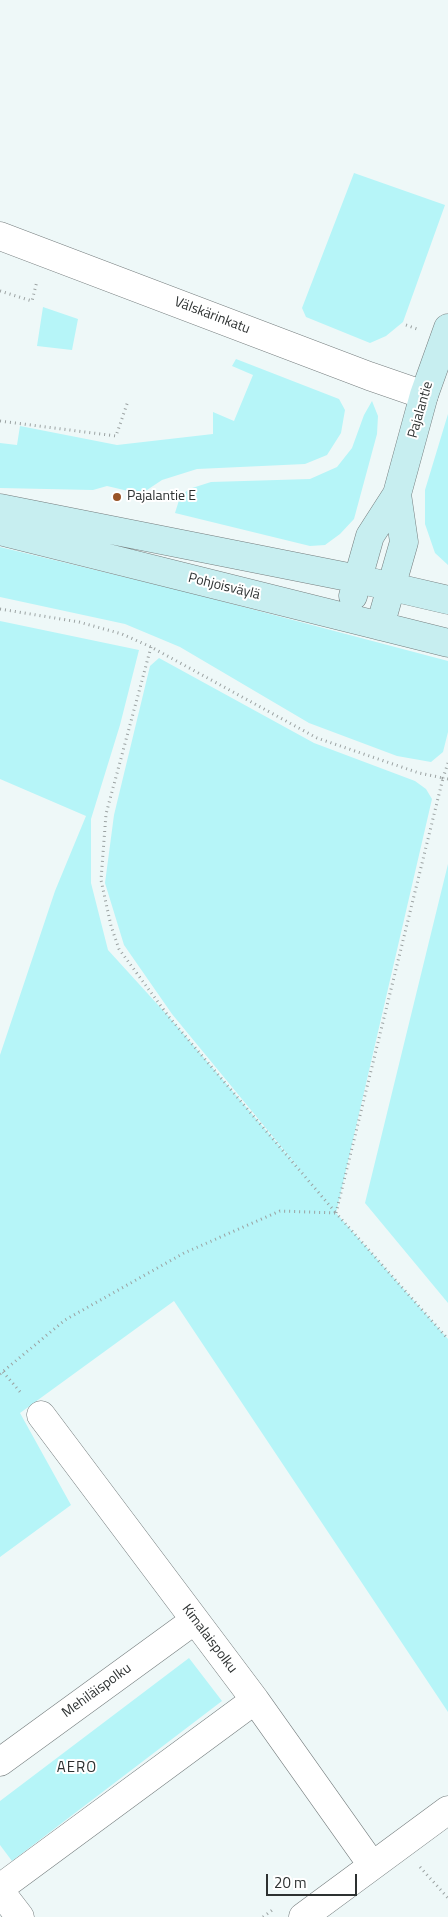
<!DOCTYPE html>
<html>
<head>
<meta charset="utf-8">
<style>
  body { margin:0 }
  #map { position:relative; width:448px; height:1917px; overflow:hidden; background:#eef8f8; font-family:"Titillium Web",sans-serif }
  canvas { display:block }
  .scale { position:absolute; left:266px; top:1874px; width:91px; height:22px; box-sizing:border-box; border:2px solid #2d3131; border-top:0; padding-left:6px; font-size:15px; line-height:18px; white-space:nowrap; color:#2d3131; -webkit-text-stroke:4px #fff; paint-order:stroke }
</style>
</head>
<body>
<div id="map">
<canvas width="448" height="1917"></canvas>
<div class="scale">20 m</div>
</div>
<script>
const ctx = document.querySelector('canvas').getContext('2d');
ctx.lineJoin = 'round';
function fill(path, color) { ctx.fillStyle = color; ctx.fill(path, 'evenodd'); }
const toPath = rows => new Path2D(rows.map(r => 'M' + r).join(''));
function strokePath(path, color, width, dash) { ctx.strokeStyle = color; ctx.lineWidth = width; ctx.lineCap = dash ? 'butt' : 'round'; ctx.setLineDash(dash || []); ctx.stroke(path); }
function write(font, color, halo, rows, align = 'center') {
  ctx.font = font + ' "Titillium Web",sans-serif'; ctx.lineWidth = 4; ctx.setLineDash([]); ctx.textBaseline = 'middle'; ctx.strokeStyle = halo; ctx.fillStyle = color; for (const [text, x, y, turn = 0] of rows) {
    ctx.save(); ctx.translate(x, y); ctx.rotate((+turn || 0) * Math.PI / 180); ctx.textAlign = isNaN(turn) ? turn : align; if (halo) ctx.strokeText(text, 0, 0); ctx.fillText(text, 0, 0); ctx.restore();
  }
}
const green = toPath([
  [354,173,445,205,403,322,386,336,370,343,306,317,302,308],
  [43,307,78,319,72,350,37,346],
  [236,359,339,399,345,410,341,433,327,455,305,464,197,469,162,480,141,494,107,486,93,490,0,488,0,443,17,445,20,426,117,445,213,434,213,412,234,421,253,375,232,366],
  [372,401,378,416,377,434,354,519,340,534,325,545,310,546,175,513,180,497,189,489,211,482,310,479,337,467,352,448,364,415],
  [448,414,448,565,435,553,425,524,425,490],
  [0,547,187,592,448,661,448,732,443,752,431,762,397,756,309,723,180,647,125,624,0,597],
  [0,621,139,650,120,725,91,819,91,883,108,950,169,1017,306,1177,172,1014,124,945,105,883,114,815,150,666,159,658,314,743,415,781,426,789,432,799,336,1213,448,1339,448,1712,174,1301,20,1413,71,1505,0,1557,0,1055,55,891,86,816,0,779],
  [448,864,448,1303,365,1203],
  [189,1658,222,1701,12,1861,0,1845,0,1801]
]);
const path = toPath([
  [0,291,32,301,37,281],
  [406,325,417,329],
  [0,421,116,436,128,401],
  [0,609,79,622,122,634,151,647,317,738,419,773,443,778,336,1213,448,1339],
  [151,647,106,814,101,880,111,926,119,949,169,1017,336,1213],
  [448,763,443,778,448,779],
  [3,1372,22,1394],
  [0,1374,65,1320,184,1253,280,1211,336,1213],
  [420,1867,448,1898],
  [263,1917,275,1908]
]);
const street = toPath([
  [0,236,369,376,424,395],
  [41,1415,255,1700,372,1865],
  [0,1762,195,1620],
  [0,1888,255,1700],
  [0,1891,20,1917],
  [303,1917,448,1810]
]);
const secondary = toPath([
  [0,508,358,579,448,600],
  [0,531,448,643],
  [353,596,370,536,397,494,424,395,448,328],
  [380,626,404,542,397,494]
]);
const markers = [
  [117,497,5,"#985427"]
];
const streetNames = [
  ["Välskärinkatu",212,316,21],
  ["Pajalantie",421,410,-74],
  ["Pohjoisväylä",224,587,14],
  ["Kimalaispolku",209,1639,53],
  ["Mehiläispolku",97,1691,-36]
];
const poiNames = [
  ["Pajalantie E",127,497]
];
const neighbourhoodNames = [
  ["AERO",77,1768]
];
fill(green, '#b6f5f8');
strokePath(street, '#757d7e', 29);
strokePath(secondary, '#757d7e', 29);
strokePath(path, '#9ba2a2', 3, [1, 4]);
strokePath(street, '#fff', 28);
strokePath(secondary, '#c7eef0', 28);
for (const [x, y, r, color] of markers) { const dot = new Path2D(); dot.arc(x, y, r, 0, 2 * Math.PI); ctx.fillStyle = color; ctx.fill(dot); strokePath(dot, '#fff', 2); }
write('14px', '#2d3131', '#fff', streetNames);
write('14px', '#2d3131', '#fff', poiNames, 'left');
ctx.letterSpacing = '1px';
write('15px', '#2d3131', '#fff', neighbourhoodNames);
ctx.letterSpacing = '0px';
</script>
</body>
</html>
